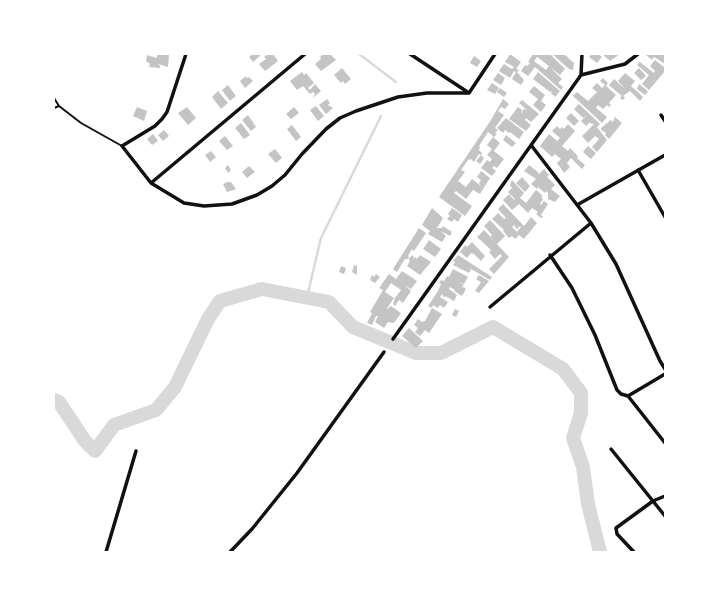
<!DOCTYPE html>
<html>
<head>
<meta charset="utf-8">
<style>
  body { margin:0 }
  #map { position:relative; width:719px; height:606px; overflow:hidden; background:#fff; font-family:Montserrat,sans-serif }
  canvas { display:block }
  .frame { position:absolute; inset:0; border:55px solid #fff; pointer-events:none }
</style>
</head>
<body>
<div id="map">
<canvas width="719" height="606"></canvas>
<div class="frame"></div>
</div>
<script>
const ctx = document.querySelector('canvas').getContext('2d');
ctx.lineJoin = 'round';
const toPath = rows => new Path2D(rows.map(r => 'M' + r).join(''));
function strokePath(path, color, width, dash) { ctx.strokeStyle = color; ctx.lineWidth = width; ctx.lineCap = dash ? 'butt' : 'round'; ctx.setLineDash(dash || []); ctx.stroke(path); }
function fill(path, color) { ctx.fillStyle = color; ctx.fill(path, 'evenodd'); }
const stream = toPath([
  [359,54,396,82],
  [307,297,321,238,381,116]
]);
const river = toPath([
  [54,400,59,402,85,441,95,451,114,425,156,410,175,387,208,319,220,301,262,289,329,302,353,327,416,353,441,353,493,327,563,369,581,393,581,413,573,438,583,467,588,504,600,552]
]);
const building = toPath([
  [157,54,169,55,168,67,158,64,160,66,160,68,149,67,150,64,146,61,147,55,157,58],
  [253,54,262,54,253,62,249,57],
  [268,54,273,54,278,61,265,71,259,64,266,59,264,57],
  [323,54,330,54,336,60,321,71,315,64,321,59,320,57],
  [510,54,521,62,516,69,519,70,517,72,524,80,521,85,512,79,516,72,514,71,510,78,499,71,504,64,512,69,514,67,505,62],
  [533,54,550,54,565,69,560,75,536,56,537,57,534,61,546,70,549,66,562,79,558,83,563,87,561,90,535,67,528,76,521,71,525,65,527,66,530,63,528,62],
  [552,54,564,54,574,63,573,70,569,69],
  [591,54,598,54,602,57,597,63,589,57],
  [602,54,620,54,610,61],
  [647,54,665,54,665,64,654,57,652,60,646,55],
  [474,56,481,61,477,67,470,63],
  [655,60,665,68,665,71,649,90,642,84,649,75,637,65,640,62,654,73,655,71,650,66],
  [342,68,351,79,345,84,343,81,341,83,334,75],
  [639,68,646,76,641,80,634,73],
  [302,72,304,75,306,73,314,83,308,88,310,90,315,84,321,91,313,98,315,94,313,92,310,94,303,86,297,90,290,81],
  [538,72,560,91,555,97,551,93,552,91,550,92,533,79],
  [498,73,505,78,501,85,493,80],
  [625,73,635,81,631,86,643,97,640,101,630,91,623,96,625,98,623,100,620,98,622,96,609,85,614,79,625,89,618,81],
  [246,76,247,78,249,77,253,81,245,88,240,81],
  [603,78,608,83,606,86,616,95,609,103,611,105,609,107,607,105,603,109,598,105,596,108,607,117,602,123,573,96,577,92,588,101,597,92,592,88,597,83,602,88,605,85,600,81],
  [492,83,499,88,495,94,487,90],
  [639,84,648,91,645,95,637,89],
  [228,85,236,96,230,101,222,90],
  [534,86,545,95,541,101,546,105,541,112,533,105,538,99,529,92],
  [500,88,507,93,504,97,497,92],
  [218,91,228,103,221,109,212,97],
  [327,99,330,103,328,105,333,108,326,114,319,105],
  [503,99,509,104,505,109,501,107,498,111,504,115,495,128,498,130,495,133,497,134,494,137,488,132,479,146,480,147,479,150,482,153,481,155,479,154,474,162,471,159,468,160,461,170,465,172,458,181,466,187,472,179,481,186,479,183,481,180,477,177,481,171,490,178,480,194,473,190,466,199,456,191,454,193,472,206,465,216,439,197,491,120],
  [522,100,539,114,531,122,526,118,525,120,531,125,526,131,509,119,518,107,522,110,521,114,524,109,527,110,519,103],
  [579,104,600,124,597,127,607,140,597,152,592,147,599,139,595,136,588,143,582,136,594,124,589,123,586,126,581,121,587,115,583,118,574,109],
  [316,106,324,116,318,121,310,110],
  [137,107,147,111,144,121,133,116],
  [187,107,196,118,188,125,178,113],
  [294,107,299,113,291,119,286,114],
  [571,113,579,121,574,126,566,118],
  [248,115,256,127,251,131,242,120],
  [615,117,622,123,609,139,605,135,606,133,601,130,601,128,611,120,613,122],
  [506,118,524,132,519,139,510,132,509,133,505,130,503,133,497,128],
  [241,123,250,135,244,139,235,128],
  [568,124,575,131,562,146,568,151,570,148,575,153,578,157,577,158,585,165,582,169,571,158,567,163,570,167,564,173,557,163,561,159,555,154,552,157,540,146,549,134,557,141,560,138,552,131,557,126,560,129,562,127,564,129],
  [292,125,301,137,296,141,287,129],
  [164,130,169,136,163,141,158,135],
  [153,134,158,141,152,145,147,139],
  [506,135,516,143,512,147,503,140],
  [225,136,233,146,227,150,219,141],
  [493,137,500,143,494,151,504,159,497,168,494,166,492,168,496,171,492,176,481,168,487,160,490,162,492,159,487,155,492,149,487,145],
  [588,146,596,153,591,159,583,152],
  [275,149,282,158,276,163,268,154],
  [211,151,216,157,210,162,205,155],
  [481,155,484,158,480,164,476,161],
  [228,165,231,170,228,173,225,168],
  [529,165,539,173,538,175,544,169,549,175,547,177,555,185,551,189,560,196,555,202,548,199,548,193,546,191,545,193,538,187,537,189,531,184,536,179,524,171],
  [249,166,255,172,247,178,242,172],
  [522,177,530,186,525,192,516,183],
  [512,180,524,193,520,198,526,203,536,190,543,196,541,197,543,199,540,204,541,205,544,201,548,204,541,215,543,217,541,218,536,214,538,212,532,208,528,213,519,204,512,210,503,200,509,194,514,200,515,199,508,192,512,188,510,185],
  [227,182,231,182,236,189,227,192,223,184],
  [503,204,524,226,531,217,537,223,524,239,519,235,515,239,512,236,509,238,503,231,504,230,492,219,498,213,504,219,506,218,498,209],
  [514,225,517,229,520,226,521,227,517,232,512,227],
  [432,208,443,218,437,228,442,228,443,226,452,232,450,236,441,231,446,236,442,242,428,234,430,231,422,225],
  [452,208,462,215,458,222,454,219,452,222,447,219,450,216,448,214],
  [490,220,505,236,497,244,490,237,492,235,484,226],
  [419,228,426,233,414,251,412,249,408,256,409,257,408,259,405,259,397,272,393,269],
  [484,230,509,257,494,274,489,269,502,256,500,254,495,259,489,252,491,250,477,237],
  [429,240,441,249,435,257,423,249],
  [472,242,485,256,481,261,474,254,471,253,467,258,460,252,465,245,467,247],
  [412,255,414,257,412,261,415,257,417,259,420,255,431,262,420,275,407,266,410,261,409,259],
  [458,255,492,277,490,280,471,269,469,273,453,265,455,262,453,261],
  [354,265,357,266,357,275,352,272],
  [341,266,346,268,344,274,339,272],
  [453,269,468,277,464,284,459,282,464,285,461,288,463,287,466,289,462,296,454,291,455,290,450,287,449,289,457,295,454,301,445,296,444,298,442,294,440,297,448,302,444,308,440,305,438,308,433,305,432,308,428,306,438,291,441,284,439,283,441,280,444,281,447,276,449,277],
  [402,271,417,281,411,289,405,285,411,291,403,303,399,300,395,306,393,304,395,298,401,290,391,283,385,292,394,298,386,310,391,306,401,313,394,323,388,322,384,328,375,322,378,316,376,316,372,325,367,323,372,313,370,312,383,290,379,288,389,274,396,279],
  [376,274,380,277,375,283,370,280,372,275,374,277],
  [479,275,489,281,479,293,475,291,481,282,476,279],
  [432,308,442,314,429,333,425,330,420,336,415,332,418,328,414,325,418,319,422,322,425,321],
  [455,309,459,311,456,317,452,315],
  [409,328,423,341,416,348,402,336]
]);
const service = toPath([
  [54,98,59,106,81,123,122,146],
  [54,108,59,106]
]);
const minor = toPath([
  [186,54,167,112,162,119,155,126,122,146,151,183,184,203,204,206,232,204,257,195,272,186,285,175,302,154,326,129,340,118,356,111,398,97,427,93,469,93],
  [410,54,469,93],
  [581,75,625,64,638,54],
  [469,93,495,54],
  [661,115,665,121],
  [531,145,591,223,616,264,660,361,665,369],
  [638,170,665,217],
  [151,183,305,54],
  [577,205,665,155],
  [550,255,572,288,595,335,617,390,621,394,628,396],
  [490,307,591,223],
  [393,339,581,75,582,54],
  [665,374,628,396,665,443],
  [611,449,665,516],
  [106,552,136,451],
  [230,552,252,529,297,473,384,352],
  [634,552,617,534,616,528,653,501,665,496]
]);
strokePath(stream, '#d9d9d9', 2.5);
strokePath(river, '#d9d9d9', 14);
fill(building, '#c4c4c4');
strokePath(service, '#111', 2);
strokePath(minor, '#111', 3.5);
</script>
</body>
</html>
